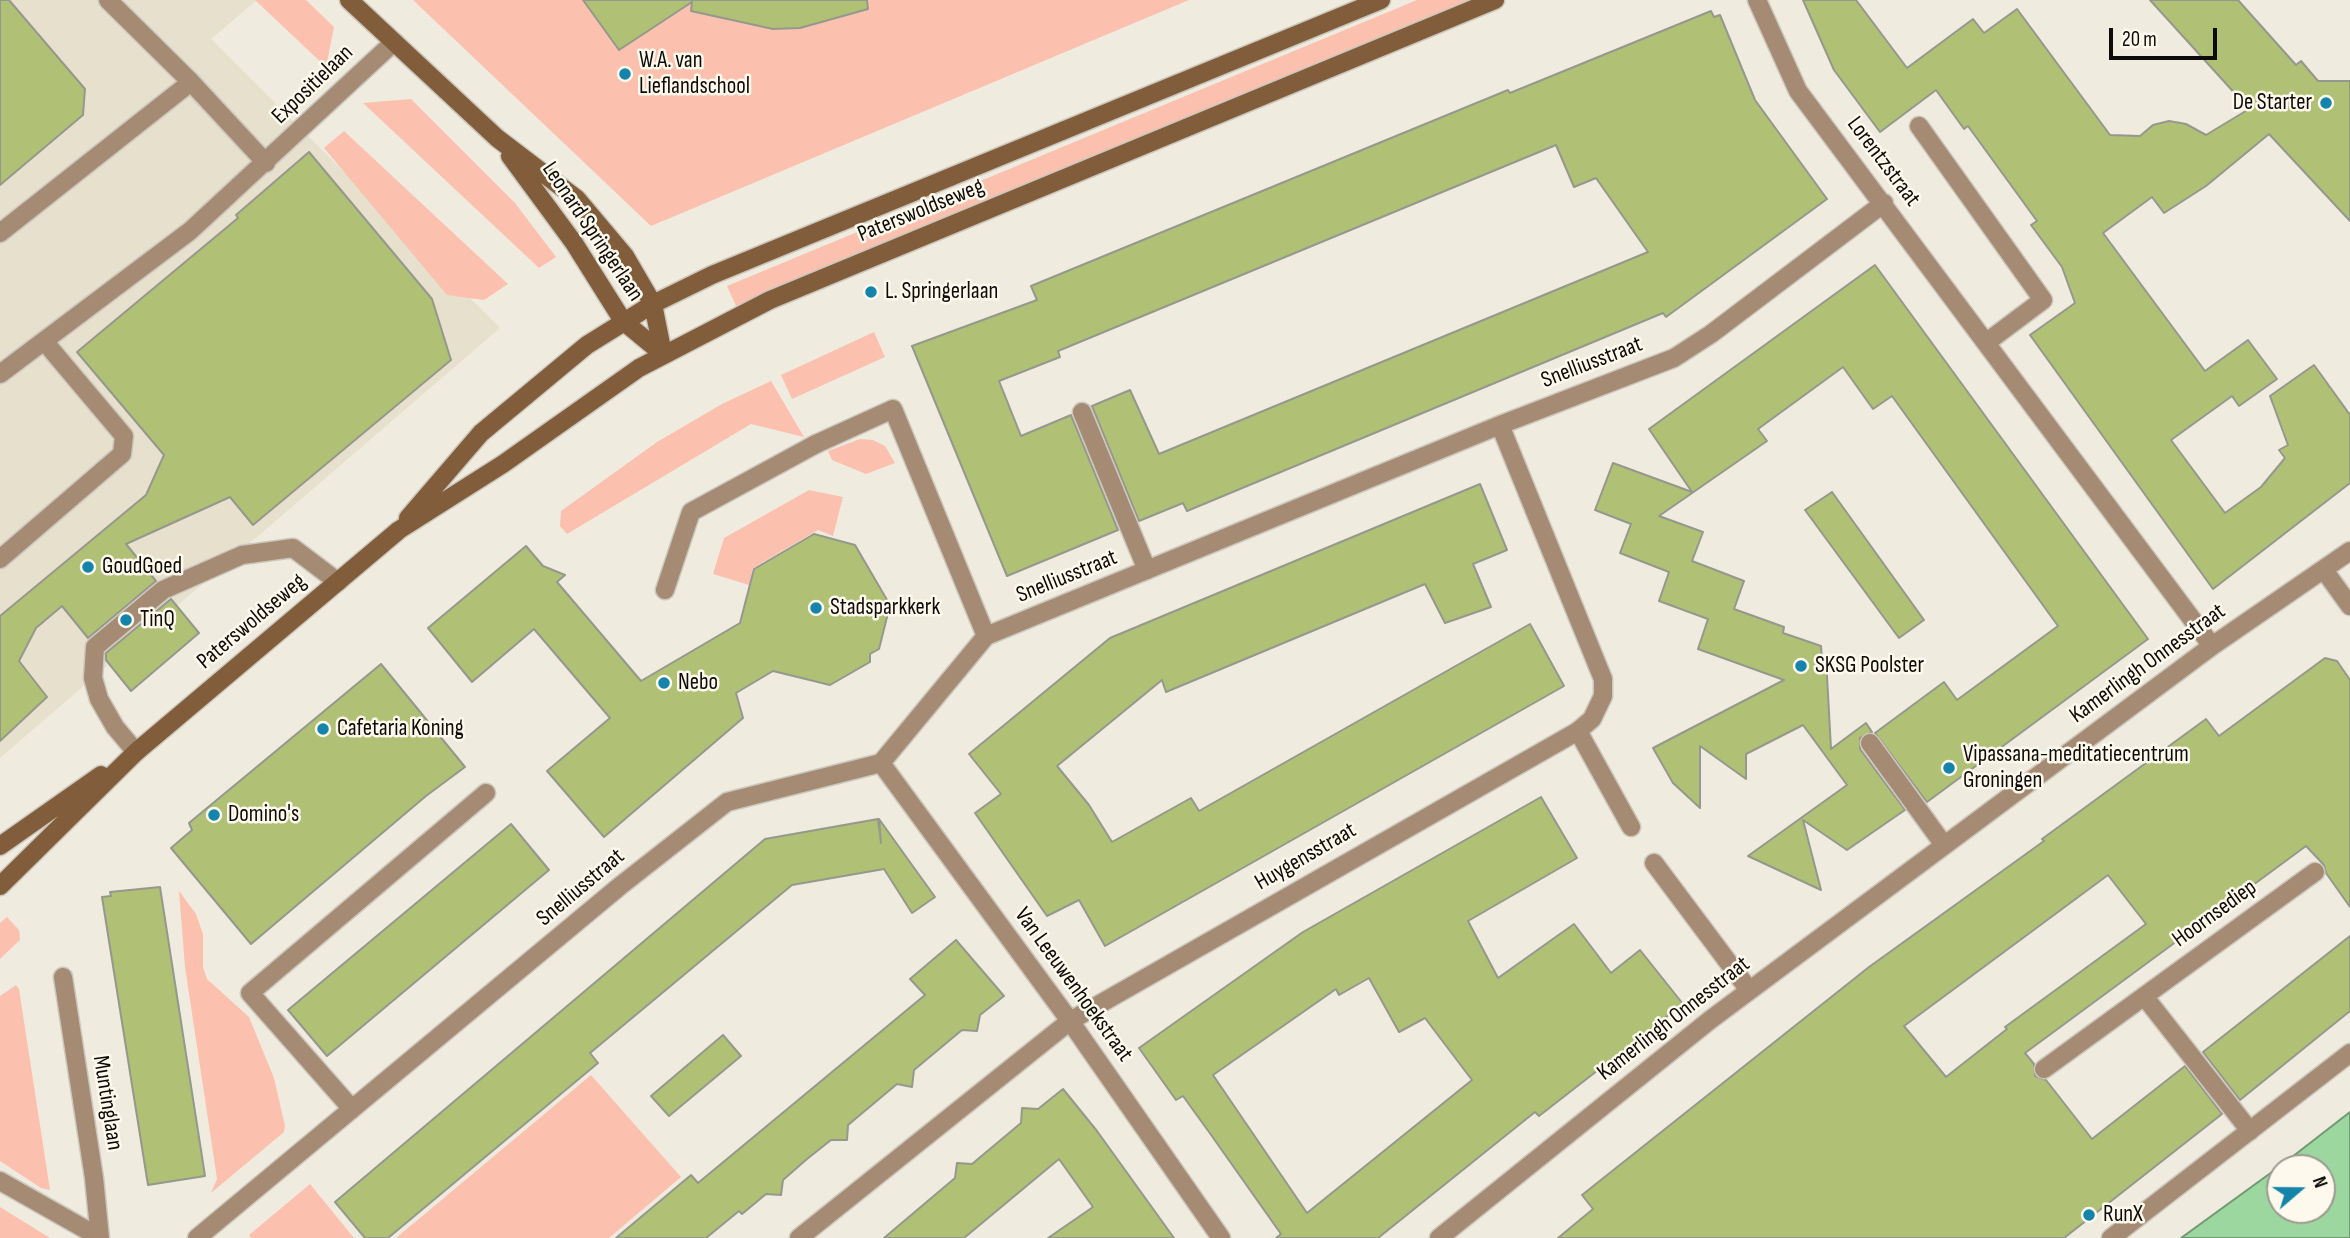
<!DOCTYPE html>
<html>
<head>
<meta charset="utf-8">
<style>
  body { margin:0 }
  #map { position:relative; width:2350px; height:1238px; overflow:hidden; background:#f0ebdf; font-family:"Sofia Sans Condensed",sans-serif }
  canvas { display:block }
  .north { position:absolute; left:2266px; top:1154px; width:70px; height:70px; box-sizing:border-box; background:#fdf9ec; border:2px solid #9d9a91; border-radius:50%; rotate:70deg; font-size:19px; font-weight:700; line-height:28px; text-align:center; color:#0e0c08 }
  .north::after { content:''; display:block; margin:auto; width:24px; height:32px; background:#1584ab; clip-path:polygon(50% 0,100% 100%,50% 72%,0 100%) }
  .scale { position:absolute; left:2109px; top:28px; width:108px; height:32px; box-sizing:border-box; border:4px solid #0e0c08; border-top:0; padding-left:9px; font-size:21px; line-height:24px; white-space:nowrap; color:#0e0c08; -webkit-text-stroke:5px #fdf9ec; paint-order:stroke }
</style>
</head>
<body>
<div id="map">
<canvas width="2350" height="1238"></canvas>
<div class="north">N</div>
<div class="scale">20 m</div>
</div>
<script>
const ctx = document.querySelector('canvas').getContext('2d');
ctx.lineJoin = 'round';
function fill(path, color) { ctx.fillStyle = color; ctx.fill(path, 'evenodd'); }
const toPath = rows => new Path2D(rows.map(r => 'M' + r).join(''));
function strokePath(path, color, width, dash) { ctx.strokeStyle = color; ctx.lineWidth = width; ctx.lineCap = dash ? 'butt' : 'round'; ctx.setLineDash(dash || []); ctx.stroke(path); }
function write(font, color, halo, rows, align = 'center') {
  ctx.font = font + ' "Sofia Sans Condensed",sans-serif'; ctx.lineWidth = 5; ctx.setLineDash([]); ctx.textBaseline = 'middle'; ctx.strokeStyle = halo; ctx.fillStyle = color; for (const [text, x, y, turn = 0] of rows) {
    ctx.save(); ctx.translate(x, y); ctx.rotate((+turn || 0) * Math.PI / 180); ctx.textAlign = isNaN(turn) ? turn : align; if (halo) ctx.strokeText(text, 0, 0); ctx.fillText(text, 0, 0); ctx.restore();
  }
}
const built = toPath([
  [0,0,257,0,211,39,500,328,0,758]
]);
const green = toPath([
  [255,0,306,0,334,27,326,67],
  [413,0,1189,0,651,226],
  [1417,0,1481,0,736,306,727,286],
  [411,99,515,203,556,257,539,268,363,103],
  [344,131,508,284,484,300,447,295,324,148],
  [874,332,885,357,792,399,781,375],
  [771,381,804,437,751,424,567,534,560,526,561,511,657,442,722,404],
  [860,439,873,440,885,446,895,463,866,474,832,460,828,451],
  [809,490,843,497,833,536,818,530,753,568,749,585,713,574,724,538],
  [179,891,196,914,203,934,203,967,207,979,249,1017,274,1078,285,1126,284,1132,211,1193,217,1179,185,967],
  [7,917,19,930,20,940,0,959,0,923],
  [16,985,19,989,50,1190,41,1188,0,1161,0,996],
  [591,1075,681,1177,609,1238,396,1238],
  [310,1184,354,1238,251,1238,249,1235],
  [0,1207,50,1238,0,1238]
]);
const water = toPath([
  [2350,1112,2350,1238,2181,1238,2283,1164,2350,1112],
  [2280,1168,2322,1168,2322,1210,2280,1210,2280,1168]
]);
const building = toPath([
  [0,0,9,0,85,89,83,115,0,185,0,0],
  [583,0,867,0,868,9,800,28,773,29,691,11,692,2,619,50,583,0],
  [1803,0,1856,0,1907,68,1973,19,1984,33,2017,9,2110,135,2140,136,2153,125,2169,121,2186,124,2206,135,2249,109,2150,0,2238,0,2296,65,2301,61,2318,81,2350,81,2350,221,2269,134,2206,186,2164,213,2152,197,2103,233,2205,371,2248,340,2277,379,2239,406,2232,396,2171,440,2225,513,2261,487,2285,458,2279,450,2288,445,2270,396,2314,365,2350,415,2350,483,2213,589,2030,335,2075,303,2062,267,2031,225,2037,221,1968,126,1964,129,1936,90,1880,132,1834,70,1803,0],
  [1711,11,1714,17,1720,15,1755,100,1827,199,1666,317,1663,313,1187,511,1183,503,1139,521,1092,406,1130,390,1159,454,1648,252,1596,178,1574,187,1556,145,1058,351,1060,357,999,381,1021,436,1071,415,1118,530,1007,576,912,346,1037,300,1031,286,1508,90,1510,93,1711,11],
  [309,152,432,299,451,360,253,525,230,497,126,544,156,581,88,638,62,606,36,628,19,661,47,697,0,741,0,616,146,495,164,455,77,352,238,218,236,215,309,152],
  [1875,265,2148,639,1927,802,1875,733,1944,682,1957,700,2058,626,1892,396,1873,409,1843,367,1758,429,1767,441,1659,516,1703,532,1692,561,1744,581,1734,609,1784,627,1783,633,1821,646,1822,660,1826,658,1831,749,1866,723,1872,732,1860,738,1860,749,1905,810,1847,850,1803,820,1821,890,1748,856,1847,785,1803,725,1746,754,1746,779,1700,746,1700,808,1673,783,1653,748,1784,680,1698,649,1708,619,1659,601,1669,572,1620,553,1631,524,1595,510,1613,463,1692,492,1649,429,1875,265],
  [1480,484,1507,550,1473,564,1491,607,1445,623,1425,584,1166,692,1162,680,1057,766,1089,805,1112,842,1191,798,1199,811,1530,624,1564,686,1105,946,1079,900,1047,916,975,813,1001,794,969,754,1110,638,1480,484],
  [1832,492,1924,620,1899,638,1805,510,1832,492],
  [814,534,855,545,890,605,879,649,870,654,870,662,830,685,773,671,736,693,743,718,604,837,547,771,610,718,534,629,472,682,428,628,526,546,543,566,565,575,557,582,641,681,740,623,754,569,814,534],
  [171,599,199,633,131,691,106,660,106,653,171,599],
  [2325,658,2337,661,2350,680,2350,907,2326,873,2324,865,2306,846,2025,1053,2034,1064,2035,1076,2046,1080,2092,1139,2185,1066,2222,1114,2064,1238,1558,1238,1593,1209,1582,1195,1869,967,2044,841,2042,839,2206,719,2219,736,2325,658],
  [2108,875,2146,924,2005,1027,2007,1029,1946,1077,1904,1026,2108,875],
  [381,664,465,767,426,796,251,944,171,848,192,830,189,823,381,664],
  [1541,797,1577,858,1468,921,1498,978,1574,924,1611,973,1640,950,1683,1004,1539,1116,1535,1112,1378,1238,1276,1238,1281,1234,1209,1132,1183,1096,1176,1100,1139,1048,1303,932,1541,797],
  [1369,978,1399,1032,1425,1018,1472,1080,1307,1213,1213,1075,1336,989,1339,995,1369,978],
  [878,819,881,843,879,819,935,897,912,913,884,869,792,885,590,1053,598,1063,388,1238,365,1238,335,1202,765,839,878,819],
  [511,824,549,870,327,1056,288,1010,511,824],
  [160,887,205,1176,148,1185,102,897,111,896,110,892,160,887],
  [2350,936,2350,1011,2240,1100,2203,1052,2350,936],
  [956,940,1004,996,980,1015,977,1031,962,1030,914,1070,912,1087,897,1084,848,1125,847,1140,831,1140,807,1159,783,1180,781,1195,766,1194,742,1214,739,1211,706,1238,616,1238,691,1175,698,1183,925,995,910,979,956,940],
  [723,1035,741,1056,669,1116,651,1096,723,1035],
  [1063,1089,1097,1131,1174,1238,1048,1238,1093,1207,1059,1159,964,1238,884,1238,955,1178,957,1163,972,1164,1021,1123,1022,1108,1038,1109,1063,1089]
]);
const service = toPath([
  [191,82,266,163],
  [1919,126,2043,300,1987,342],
  [0,233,191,82,108,0],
  [0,374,190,231,394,42],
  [1082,412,1147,570],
  [0,559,122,454,124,436,44,341],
  [665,590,691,512,816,444],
  [1578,731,1631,827],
  [1870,743,1944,845],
  [136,752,115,727,99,699,93,678,95,647,163,590,242,555,293,548,338,582],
  [1654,863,1749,990],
  [2144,996,2250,1131],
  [2044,1069,2315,872],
  [352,1109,250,993,486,793]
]);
const minor = toPath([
  [1757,0,1798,91,2212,646],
  [816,444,893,409,986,636],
  [2324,570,2350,606],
  [881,763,1070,1021,1221,1238],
  [63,977,94,1178,100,1238],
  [0,1181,99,1237],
  [197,1238,620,886,727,802,881,763,986,636,1500,425,1674,358,1711,334,1884,203],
  [799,1238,1070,1021,1578,731,1592,719,1603,696,1603,679,1500,425],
  [1439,1238,1710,1020,2212,646,2350,551],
  [2111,1238,2350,1053]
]);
const secondary = toPath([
  [349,0,497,138,577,199,625,256,653,304,663,354],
  [510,156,574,243,623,321,663,354],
  [408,518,481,433,587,345,653,304,712,275,1381,0],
  [0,846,101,775],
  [0,886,136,752,399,530,503,464,639,368,770,300,1495,0]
]);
const markers = [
  [625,74,7,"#1584ab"],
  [2326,103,7,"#1584ab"],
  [871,292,7,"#1584ab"],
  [88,567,7,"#1584ab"],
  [816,608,7,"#1584ab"],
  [126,620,7,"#1584ab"],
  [1801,666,7,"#1584ab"],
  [664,683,7,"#1584ab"],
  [323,729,7,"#1584ab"],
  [1949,768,7,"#1584ab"],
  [214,815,7,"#1584ab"],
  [2089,1215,7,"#1584ab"]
];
const poiNames = [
  ["W.A. van",639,61],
  ["Lieflandschool",639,87],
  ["De Starter",2312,103,"right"],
  ["L. Springerlaan",885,292],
  ["GoudGoed",102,567],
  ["Stadsparkkerk",830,608],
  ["TinQ",140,620],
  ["SKSG Poolster",1815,666],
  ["Nebo",678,683],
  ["Cafetaria Koning",337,729],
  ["Vipassana-meditatiecentrum",1963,755],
  ["Groningen",1963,781],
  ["Domino's",228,815],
  ["RunX",2103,1215]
];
const streetNames = [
  ["Expositielaan",313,85,-44],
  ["Lorentzstraat",1883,162,53],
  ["Paterswoldseweg",921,211,-22],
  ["Leonard Springerlaan",592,232,56],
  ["Snelliusstraat",1592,363,-21],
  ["Snelliusstraat",1067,577,-22],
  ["Paterswoldseweg",252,622,-40],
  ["Kamerlingh Onnesstraat",2148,664,-36],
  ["Huygensstraat",1306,857,-30],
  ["Snelliusstraat",581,888,-40],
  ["Hoornsediep",2215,914,-36],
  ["Van Leeuwenhoekstraat",1073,985,54],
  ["Kamerlingh Onnesstraat",1674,1019,-38],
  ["Muntinglaan",107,1103,81]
];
fill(built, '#e7e0cc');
fill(green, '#fcc0af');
fill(water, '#9bd79f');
strokePath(water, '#719a72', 2);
fill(building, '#b0c075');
strokePath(building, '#95988c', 2);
strokePath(service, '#ccc7bd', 21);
strokePath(minor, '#ccc7bd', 21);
strokePath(secondary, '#ccc7bd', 21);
strokePath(service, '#a58b74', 18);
strokePath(minor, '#a58b74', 18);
strokePath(secondary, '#815d3b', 18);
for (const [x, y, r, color] of markers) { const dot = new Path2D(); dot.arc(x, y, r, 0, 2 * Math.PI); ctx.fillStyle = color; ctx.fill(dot); strokePath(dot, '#fdf9ec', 2.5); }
write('23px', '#0e0c08', '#fdf9ec', poiNames, 'left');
write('23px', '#0e0c08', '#fdf9ec', streetNames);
</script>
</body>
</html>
